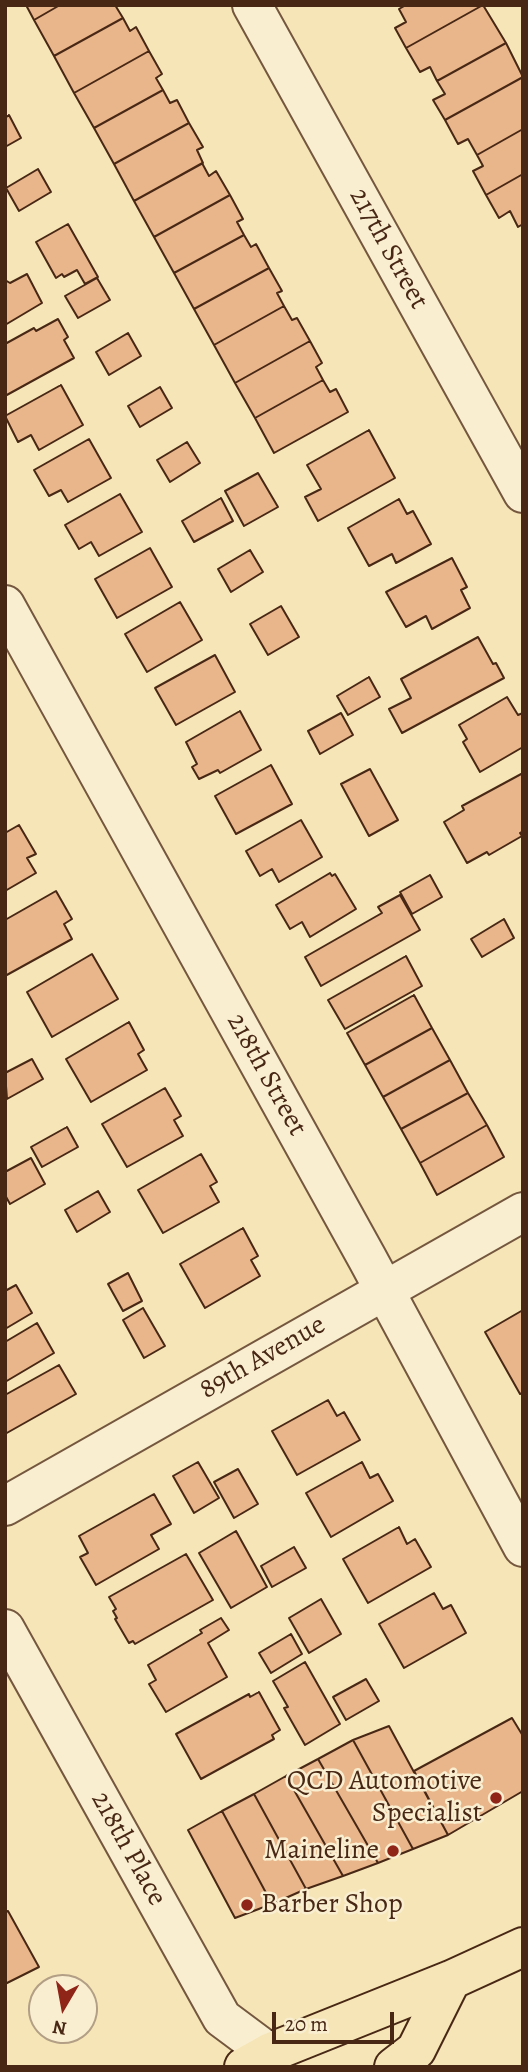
<!DOCTYPE html>
<html>
<head>
<meta charset="utf-8">
<style>
  body { margin:0 }
  #map { position:relative; width:528px; height:2072px; overflow:hidden; background:#f6e5b7; font-family:Alegreya,serif }
  canvas { display:block }
  .frame { position:absolute; inset:0; border:7px solid #482815; pointer-events:none }
  .north { position:absolute; left:28px; top:1974px; width:70px; height:70px; box-sizing:border-box; background:#f9eed0; border:2px solid #b29f85; border-radius:50%; rotate:190deg; font-size:19px; font-weight:700; line-height:28px; text-align:center; color:#482815 }
  .north::after { content:''; display:block; margin:auto; width:24px; height:32px; background:#8f2418; clip-path:polygon(50% 0,100% 100%,50% 72%,0 100%) }
  .scale { position:absolute; left:272px; top:2012px; width:122px; height:32px; box-sizing:border-box; border:4px solid #482815; border-top:0; padding-left:9px; font-size:21px; line-height:24px; white-space:nowrap; color:#482815; -webkit-text-stroke:5px #f9eed0; paint-order:stroke }
</style>
</head>
<body>
<div id="map">
<canvas width="528" height="2072"></canvas>
<div class="frame"></div>
<div class="north">N</div>
<div class="scale">20 m</div>
</div>
<script>
const ctx = document.querySelector('canvas').getContext('2d');
ctx.lineJoin = 'round';
function fill(path, color) { ctx.fillStyle = color; ctx.fill(path, 'evenodd'); }
const toPath = rows => new Path2D(rows.map(r => 'M' + r).join(''));
function strokePath(path, color, width, dash) { ctx.strokeStyle = color; ctx.lineWidth = width; ctx.lineCap = dash ? 'butt' : 'round'; ctx.setLineDash(dash || []); ctx.stroke(path); }
function write(font, color, halo, rows, align = 'center') {
  ctx.font = font + ' Alegreya,serif'; ctx.lineWidth = 5; ctx.setLineDash([]); ctx.textBaseline = 'middle'; ctx.strokeStyle = halo; ctx.fillStyle = color; for (const [text, x, y, turn = 0] of rows) {
    ctx.save(); ctx.translate(x, y); ctx.rotate((+turn || 0) * Math.PI / 180); ctx.textAlign = isNaN(turn) ? turn : align; if (halo) ctx.strokeText(text, 0, 0); ctx.fillText(text, 0, 0); ctx.restore();
  }
}
const building = toPath([
  [26,5,60,5,34,20,26,5],
  [60,5,115,5,123,18,54,56,34,20,60,5],
  [406,5,483,5,406,48,395,28,406,22,399,9,406,5],
  [483,5,506,43,437,81,430,67,420,72,406,48,483,5],
  [123,18,130,31,136,27,149,51,74,93,54,56,123,18],
  [506,43,523,77,445,120,433,100,445,94,437,81,506,43],
  [149,51,162,74,156,78,163,90,94,128,74,93,149,51],
  [523,77,523,129,477,155,468,139,458,144,445,120,523,77],
  [163,90,170,103,177,100,189,123,114,164,94,128,163,90],
  [9,115,21,138,5,147,5,118,9,115],
  [189,123,203,147,197,150,203,163,134,201,114,164,189,123],
  [523,129,523,174,486,195,473,171,483,166,477,155,523,129],
  [202,163,209,176,216,171,230,195,154,237,134,201,202,163],
  [38,169,51,192,19,211,6,188,38,169],
  [523,174,523,224,518,227,510,211,499,218,486,195,523,174],
  [230,195,243,219,237,222,244,235,174,273,154,237,230,195],
  [68,224,98,277,85,284,77,270,64,277,62,274,56,278,36,242,68,224],
  [244,235,251,247,256,244,269,268,194,309,174,273,244,235],
  [269,268,282,291,277,293,284,306,214,345,194,309,269,268],
  [27,274,42,303,5,325,5,280,10,283,27,274],
  [97,278,110,300,78,318,65,296,97,278],
  [284,306,292,320,297,318,310,341,235,383,214,345,284,306],
  [58,319,68,337,64,340,74,358,5,396,5,344,34,328,36,331,58,319],
  [128,333,141,356,109,375,96,352,128,333],
  [310,341,322,363,316,367,323,380,255,418,235,383,310,341],
  [323,380,330,392,336,389,348,412,274,453,255,418,323,380],
  [61,385,83,425,39,450,31,435,18,442,5,416,61,385],
  [160,387,172,408,140,427,128,406,160,387],
  [369,430,395,478,318,521,305,497,321,489,307,465,369,430],
  [89,439,111,478,68,502,61,490,49,496,34,470,89,439],
  [187,442,200,463,170,482,157,460,187,442],
  [258,473,278,507,244,526,225,491,258,473],
  [120,494,142,532,99,556,91,542,79,549,65,525,120,494],
  [221,498,233,521,194,542,182,521,221,498],
  [399,499,407,514,413,511,431,544,396,563,392,554,369,566,348,528,399,499],
  [150,548,172,587,117,618,95,579,150,548],
  [250,550,263,572,231,592,218,569,250,550],
  [452,558,467,587,461,590,470,608,432,629,426,616,406,627,386,592,452,558],
  [180,602,202,640,147,672,125,634,180,602],
  [281,606,299,637,268,655,250,624,281,606],
  [478,637,493,664,496,663,504,678,402,733,389,709,411,698,401,679,478,637],
  [215,655,235,692,176,725,155,688,215,655],
  [369,677,380,697,348,715,337,696,369,677],
  [507,697,518,715,523,713,523,747,480,772,463,742,467,739,459,725,507,697],
  [240,711,261,750,220,773,218,770,199,779,192,767,197,764,186,742,240,711],
  [341,713,353,735,320,754,308,731,341,713],
  [271,765,292,804,236,834,215,796,271,765],
  [370,769,398,820,369,836,341,784,370,769],
  [523,773,523,831,520,833,522,836,489,855,487,852,467,863,444,822,464,810,462,806,523,773],
  [301,820,322,857,279,882,272,869,260,876,246,851,301,820],
  [19,825,36,854,27,858,36,873,5,891,5,833,19,825],
  [330,873,332,876,335,874,356,909,310,937,302,922,290,929,276,905,330,873],
  [430,875,442,897,412,914,400,892,430,875],
  [56,891,72,919,64,924,72,939,5,976,5,920,56,891],
  [400,895,420,930,321,986,305,957,382,913,378,907,400,895],
  [504,919,514,938,482,957,471,939,504,919],
  [92,954,118,999,52,1037,27,992,92,954],
  [406,956,422,986,345,1029,328,1000,406,956],
  [414,995,432,1028,365,1065,347,1033,414,995],
  [129,1022,144,1050,138,1054,147,1070,91,1102,66,1059,129,1022],
  [432,1028,450,1060,383,1097,365,1065,432,1028],
  [32,1059,43,1079,7,1099,5,1073,32,1059],
  [450,1060,468,1093,401,1129,383,1097,450,1060],
  [165,1088,181,1116,174,1120,183,1136,127,1167,102,1124,165,1088],
  [468,1093,487,1125,420,1163,401,1129,468,1093],
  [487,1125,504,1157,437,1195,420,1163,487,1125],
  [67,1127,78,1147,42,1167,31,1147,67,1127],
  [201,1154,217,1182,210,1186,219,1202,163,1233,138,1190,201,1154],
  [31,1158,45,1184,10,1204,5,1195,5,1172,31,1158],
  [98,1191,110,1212,77,1232,65,1210,98,1191],
  [243,1228,258,1256,251,1260,260,1276,205,1308,180,1264,243,1228],
  [128,1273,142,1301,123,1311,108,1284,128,1273],
  [16,1285,32,1313,5,1329,5,1291,16,1285],
  [143,1308,165,1346,144,1358,123,1320,143,1308],
  [523,1310,523,1393,520,1394,485,1332,523,1310],
  [37,1323,54,1353,5,1382,5,1342,37,1323],
  [59,1365,76,1394,5,1434,5,1395,59,1365],
  [328,1400,337,1416,344,1412,360,1440,297,1475,272,1431,328,1400],
  [198,1462,219,1498,194,1513,173,1476,198,1462],
  [362,1462,370,1478,378,1474,393,1501,331,1537,306,1493,362,1462],
  [238,1469,258,1504,234,1518,214,1482,238,1469],
  [154,1494,171,1524,151,1535,159,1549,96,1585,80,1557,88,1553,79,1536,154,1494],
  [399,1527,407,1544,415,1539,431,1567,368,1603,343,1559,399,1527],
  [236,1531,267,1587,231,1608,199,1553,236,1531],
  [294,1547,306,1568,272,1587,261,1566,294,1547],
  [186,1554,213,1600,135,1644,133,1641,129,1643,115,1619,117,1618,113,1611,116,1609,109,1597,186,1554],
  [434,1593,443,1609,451,1605,466,1633,404,1668,379,1624,434,1593],
  [321,1599,341,1634,309,1653,289,1618,321,1599],
  [221,1618,229,1630,208,1643,227,1677,166,1712,149,1684,156,1680,148,1665,202,1633,200,1630,221,1618],
  [291,1634,302,1654,271,1673,259,1653,291,1634],
  [305,1662,340,1724,305,1745,284,1708,288,1707,273,1681,305,1662],
  [366,1679,379,1701,346,1720,333,1697,366,1679],
  [259,1692,280,1730,272,1735,274,1739,201,1779,176,1734,249,1694,250,1697,259,1692],
  [512,1718,523,1736,523,1791,448,1835,414,1771,512,1718],
  [389,1726,448,1835,413,1849,353,1740,389,1726],
  [353,1740,413,1849,378,1863,318,1759,353,1740],
  [318,1759,378,1863,343,1876,286,1776,318,1759],
  [286,1776,343,1876,306,1889,254,1794,286,1776],
  [254,1794,306,1889,272,1904,222,1811,254,1794],
  [222,1811,272,1904,235,1918,188,1830,222,1811],
  [8,1911,39,1967,5,1984,5,1912,8,1911]
]);
const street = toPath([
  [252,5,523,493],
  [5,605,367,1258,523,1547],
  [5,1506,523,1212],
  [5,1629,222,2018,269,2053]
]);
const primary = toPath([
  [244,2067,269,2053,451,1980,523,1947],
  [394,2067,416,2050,451,1980]
]);
const markers = [
  [496,1798,7,"#8f2418"],
  [393,1851,7,"#8f2418"],
  [247,1905,7,"#8f2418"]
];
const streetNames = [
  ["217th Street",388,249,61],
  ["218th Street",266,1075,61],
  ["89th Avenue",263,1358,-30],
  ["218th Place",128,1849,61]
];
const poiNames = [
  ["QCD Automotive",482,1782],
  ["Specialist",482,1814],
  ["Maineline",379,1851],
  ["Barber Shop",261,1905,"left"]
];
fill(building, '#e9b58a');
strokePath(building, '#482815', 2);
strokePath(street, '#74573e', 42);
strokePath(primary, '#482815', 42);
strokePath(street, '#f9eed0', 38);
strokePath(primary, '#f6e5b7', 38);
for (const [x, y, r, color] of markers) { const dot = new Path2D(); dot.arc(x, y, r, 0, 2 * Math.PI); ctx.fillStyle = color; ctx.fill(dot); strokePath(dot, '#f9eed0', 2.5); }
write('28px', '#482815', '#f9eed0', streetNames);
write('28px', '#482815', '#f9eed0', poiNames, 'right');
</script>
</body>
</html>
